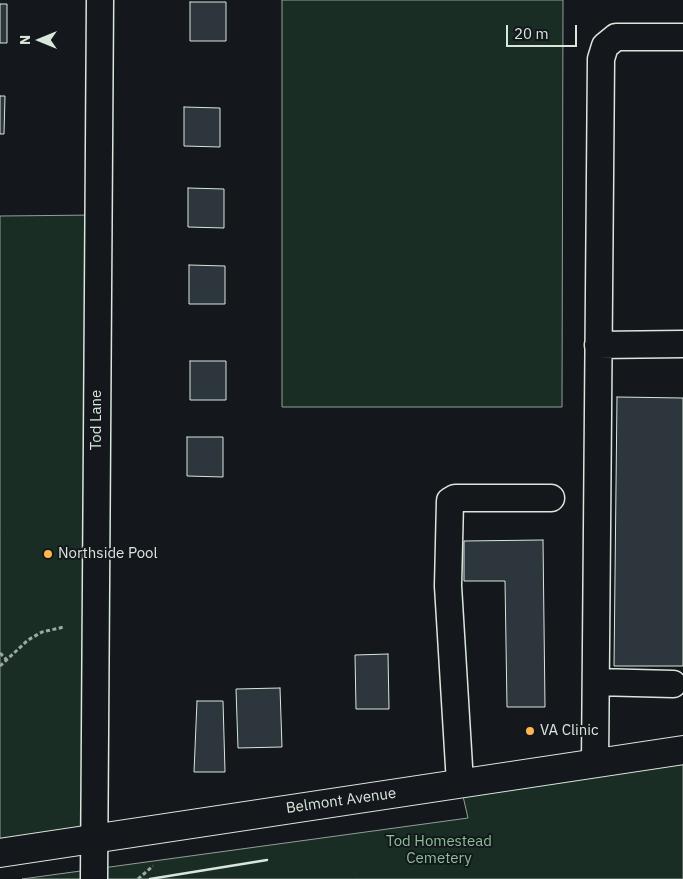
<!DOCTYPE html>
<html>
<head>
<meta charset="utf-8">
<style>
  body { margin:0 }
  #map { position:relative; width:683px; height:879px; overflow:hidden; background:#14181c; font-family:"IBM Plex Sans",sans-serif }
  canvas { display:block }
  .north { position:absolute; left:15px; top:15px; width:50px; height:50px; -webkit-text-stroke:4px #14181c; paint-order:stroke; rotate:270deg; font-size:14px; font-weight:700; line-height:20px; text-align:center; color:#d8e6dc }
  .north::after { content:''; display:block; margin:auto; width:18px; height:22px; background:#d8e6dc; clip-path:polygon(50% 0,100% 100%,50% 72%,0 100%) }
  .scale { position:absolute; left:506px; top:25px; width:71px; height:22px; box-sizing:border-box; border:2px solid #d8e6dc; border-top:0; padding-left:6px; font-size:15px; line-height:18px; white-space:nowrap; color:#d8e6dc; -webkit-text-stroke:4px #14181c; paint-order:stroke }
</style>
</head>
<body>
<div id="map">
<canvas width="683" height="879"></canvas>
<div class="north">N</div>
<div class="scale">20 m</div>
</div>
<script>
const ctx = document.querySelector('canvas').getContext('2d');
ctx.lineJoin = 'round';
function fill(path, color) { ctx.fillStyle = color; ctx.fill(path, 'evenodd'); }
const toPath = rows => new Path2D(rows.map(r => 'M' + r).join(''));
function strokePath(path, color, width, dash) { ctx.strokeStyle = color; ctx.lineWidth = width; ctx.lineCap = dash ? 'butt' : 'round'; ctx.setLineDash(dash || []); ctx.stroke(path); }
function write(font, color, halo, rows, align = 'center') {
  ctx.font = font + ' "IBM Plex Sans",sans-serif'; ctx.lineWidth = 4; ctx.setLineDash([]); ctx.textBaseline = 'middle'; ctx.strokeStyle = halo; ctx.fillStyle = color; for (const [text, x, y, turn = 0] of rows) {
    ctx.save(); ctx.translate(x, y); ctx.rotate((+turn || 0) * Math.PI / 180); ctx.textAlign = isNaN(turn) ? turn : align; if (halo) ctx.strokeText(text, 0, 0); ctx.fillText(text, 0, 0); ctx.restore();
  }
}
const green = toPath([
  [282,0,563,0,562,407,282,407,282,0],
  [98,215,94,839,0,853,0,216,98,215],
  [683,750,683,879,22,879,468,818,460,783,683,750]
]);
const building = toPath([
  [190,2,226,2,226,41,190,41,190,2],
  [0,4,7,4,7,43,0,43,0,4],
  [0,96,5,96,4,134,0,134,0,96],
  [184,107,220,108,220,147,184,146,184,107],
  [188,188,224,189,224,228,188,227,188,188],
  [189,265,225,266,225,304,189,304,189,265],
  [190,361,226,361,226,400,190,400,190,361],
  [617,397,683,398,683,666,614,666,617,397],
  [187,437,223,437,223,477,187,476,187,437],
  [543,540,545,707,507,707,505,581,464,581,464,541,543,540],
  [388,654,389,709,356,709,355,655,388,654],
  [280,688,282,747,238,748,236,689,280,688],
  [197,701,223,701,225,772,194,772,197,701]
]);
const path = toPath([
  [0,653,7,660],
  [0,666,28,640,42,632,64,627],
  [138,879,153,866]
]);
const minor = toPath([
  [598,345,683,344],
  [596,682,673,684],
  [595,763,601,59,605,46,616,37,683,37],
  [460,783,448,586,450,501,455,498,551,498],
  [94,879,100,0]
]);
const major = toPath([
  [0,853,683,750]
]);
const wall = toPath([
  [150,879,267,860]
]);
const markers = [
  [48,554,5,"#ffb74d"],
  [530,731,5,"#ffb74d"]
];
const streetNames = [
  ["Tod Lane",97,420,-90],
  ["Belmont Avenue",341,801,-8]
];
const poiNames = [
  ["Northside Pool",58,554],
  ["VA Clinic",540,731]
];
const parkNames = [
  ["Tod Homestead",439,842],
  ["Cemetery",439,859]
];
fill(green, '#1a2d24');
strokePath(green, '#939e99', 1);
fill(building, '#2c363c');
strokePath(building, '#d8e6dc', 1);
strokePath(minor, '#d8e6dc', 29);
strokePath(major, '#d8e6dc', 30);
strokePath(path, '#9da8a2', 3, [4, 2.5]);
strokePath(minor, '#14181c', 26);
strokePath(major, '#14181c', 28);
strokePath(wall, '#d8e6dc', 2.5);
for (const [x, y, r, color] of markers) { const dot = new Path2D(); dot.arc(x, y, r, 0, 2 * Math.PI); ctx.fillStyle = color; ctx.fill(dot); strokePath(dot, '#14181c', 2); }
write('15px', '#d8e6dc', '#14181c', streetNames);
write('15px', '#d8e6dc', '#14181c', poiNames, 'left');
write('15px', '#8ac095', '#14181c', parkNames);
</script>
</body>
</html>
